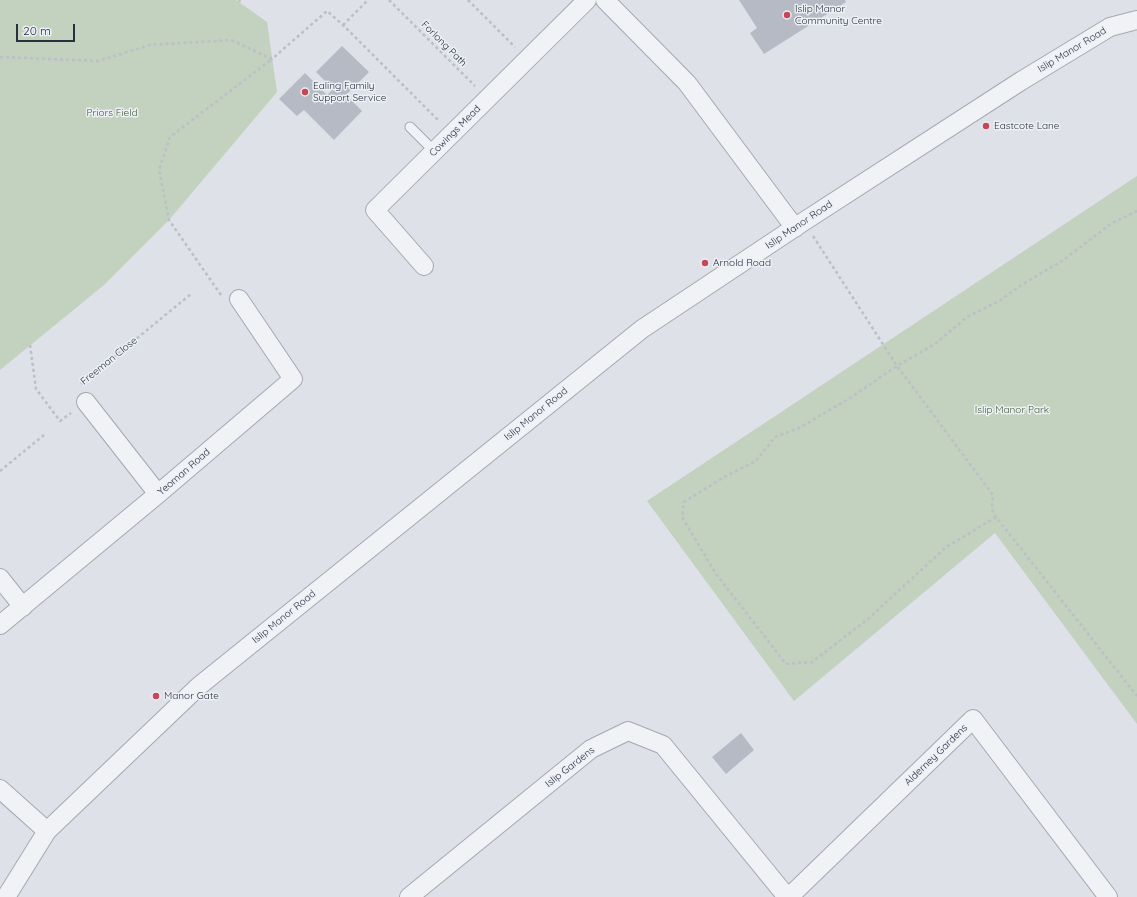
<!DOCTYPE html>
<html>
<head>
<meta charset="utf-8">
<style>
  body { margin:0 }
  #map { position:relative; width:1137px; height:897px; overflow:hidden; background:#dee1e7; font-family:Quicksand,sans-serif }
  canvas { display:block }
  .scale { position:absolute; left:16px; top:24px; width:59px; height:18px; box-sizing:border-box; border:2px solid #282f3d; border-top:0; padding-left:5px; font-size:12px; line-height:14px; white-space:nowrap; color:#282f3d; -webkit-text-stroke:3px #edf0f5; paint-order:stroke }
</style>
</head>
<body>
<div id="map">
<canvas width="1137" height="897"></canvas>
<div class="scale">20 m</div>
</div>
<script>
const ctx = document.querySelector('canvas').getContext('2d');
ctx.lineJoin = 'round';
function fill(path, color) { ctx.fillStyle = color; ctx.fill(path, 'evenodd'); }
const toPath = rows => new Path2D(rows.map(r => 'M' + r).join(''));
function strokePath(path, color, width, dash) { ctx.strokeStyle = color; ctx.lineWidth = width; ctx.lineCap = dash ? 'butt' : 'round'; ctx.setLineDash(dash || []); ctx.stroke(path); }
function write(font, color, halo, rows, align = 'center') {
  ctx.font = font + ' Quicksand,sans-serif'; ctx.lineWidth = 3; ctx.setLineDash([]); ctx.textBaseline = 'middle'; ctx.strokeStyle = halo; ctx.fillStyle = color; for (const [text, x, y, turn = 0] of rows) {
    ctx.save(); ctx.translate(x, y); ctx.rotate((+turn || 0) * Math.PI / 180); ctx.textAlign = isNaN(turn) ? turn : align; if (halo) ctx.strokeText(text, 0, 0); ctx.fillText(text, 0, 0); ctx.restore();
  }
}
const green = toPath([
  [0,0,236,0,267,22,277,92,169,220,104,285,0,370],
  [1137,176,1137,724,995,533,794,701,647,501]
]);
const building = toPath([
  [739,0,845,0,846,2,764,54,750,33,757,28],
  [342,46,369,72,346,95,362,111,334,140,304,110,297,116,279,99,305,73,327,95,333,89,316,72],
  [741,733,754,750,726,774,712,757]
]);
const path = toPath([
  [389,0,475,86],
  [468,0,515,47],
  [239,2,240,0],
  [343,25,368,0],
  [0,57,98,61,150,45,231,40,272,59,327,11,343,25,439,121],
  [813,236,897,366,993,495,992,509,996,517,1137,696],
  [221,295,169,220,159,170,170,137,272,59],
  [30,345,36,389,60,421,71,413],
  [81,384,191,294],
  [0,471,44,435],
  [996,517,945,548,868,619,812,662,786,664,716,574,682,517,684,502,724,477,756,461,775,437,799,428,850,398,897,366,935,344,967,317,999,301,1026,282,1062,261,1112,223,1137,211]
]);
const lane = toPath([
  [410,127,434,151]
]);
const street = toPath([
  [605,0,687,83,795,228],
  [424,266,375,210,587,0],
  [86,402,158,494],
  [0,578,23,607],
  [0,625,158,494,293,379,239,299],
  [0,789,47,831],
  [6,897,47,831,199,686,642,329,803,222,1021,81,1110,27,1137,20],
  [409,897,591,749,628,731,663,745,787,897],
  [789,897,973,719,1108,897]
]);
const markers = [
  [787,15,4,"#c84757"],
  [305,92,4,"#c84757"],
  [986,126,4,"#c84757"],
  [705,263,4,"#c84757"],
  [156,696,4,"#c84757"]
];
const poiNames = [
  ["Islip Manor",795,9],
  ["Community Centre",795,21],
  ["Ealing Family",313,86],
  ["Support Service",313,98],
  ["Eastcote Lane",994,126],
  ["Arnold Road",713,263],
  ["Manor Gate",164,696]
];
const streetNames = [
  ["Forlong Path",444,44,45],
  ["Islip Manor Road",1072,50,-31],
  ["Cowings Mead",455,131,-45],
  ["Islip Manor Road",799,225,-34],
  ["Freeman Close",109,361,-39],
  ["Islip Manor Road",536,414,-39],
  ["Yeoman Road",184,472,-41],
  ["Islip Manor Road",284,617,-39],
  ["Alderney Gardens",936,755,-44],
  ["Islip Gardens",570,767,-38]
];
const parkNames = [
  ["Priors Field",112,113],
  ["Islip Manor Park",1012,410]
];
fill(green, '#c3d1bf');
fill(building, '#b5bac4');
strokePath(lane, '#a4a8b1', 11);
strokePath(street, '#a4a8b1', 20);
strokePath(path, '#bcbfc6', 2.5, [3, 3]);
strokePath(lane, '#f0f2f6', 9);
strokePath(street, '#f0f2f6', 18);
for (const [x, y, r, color] of markers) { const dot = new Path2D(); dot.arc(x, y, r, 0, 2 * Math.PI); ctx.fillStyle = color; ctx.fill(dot); strokePath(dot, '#edf0f5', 1.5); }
write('10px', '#282f3d', '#edf0f5', poiNames, 'left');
write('10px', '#282f3d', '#edf0f5', streetNames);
write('10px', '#3b5836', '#edf0f5', parkNames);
</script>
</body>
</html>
